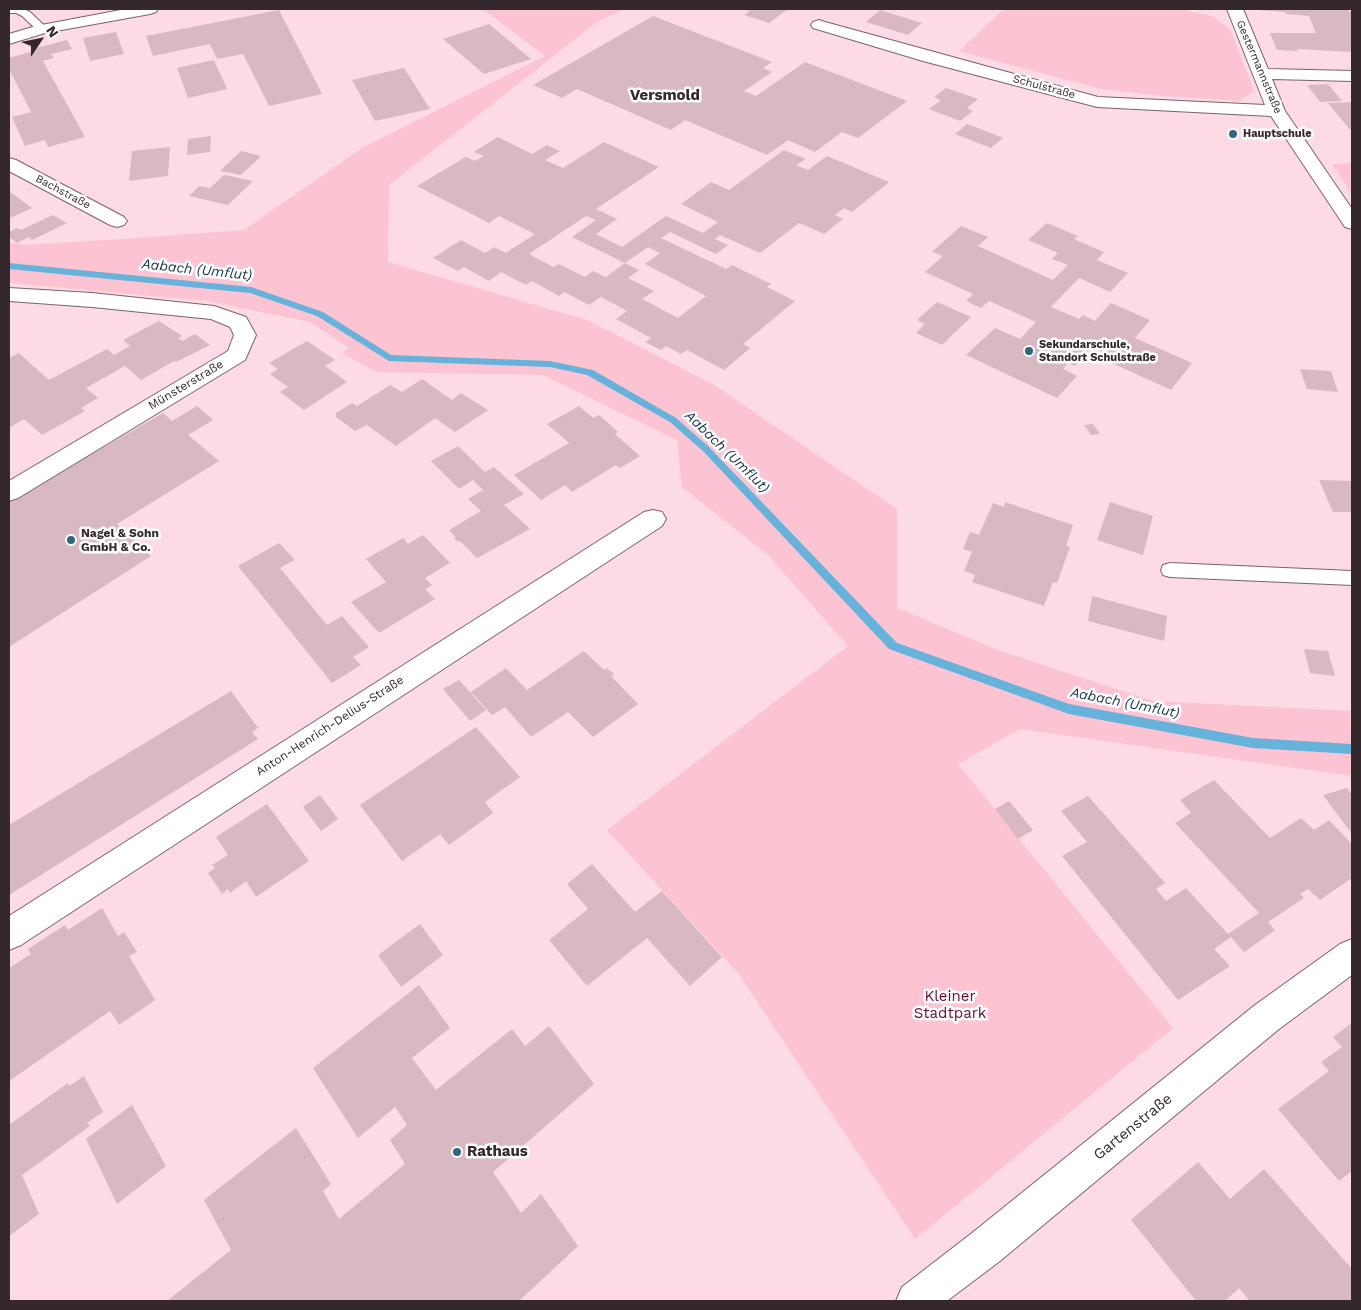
<!DOCTYPE html>
<html>
<head>
<meta charset="utf-8">
<style>
  body { margin:0 }
  #map { position:relative; width:1361px; height:1310px; overflow:hidden; background:#fcdbe4; font-family:"Work Sans",sans-serif }
  canvas { display:block }
  .frame { position:absolute; inset:0; border:10px solid #34282c; pointer-events:none }
  .north { position:absolute; left:15px; top:15px; width:50px; height:50px; -webkit-text-stroke:4px #fff; paint-order:stroke; rotate:56deg; font-size:14px; font-weight:700; line-height:20px; text-align:center; color:#34282c }
  .north::after { content:''; display:block; margin:auto; width:18px; height:22px; background:#34282c; clip-path:polygon(50% 0,100% 100%,50% 72%,0 100%) }
</style>
</head>
<body>
<div id="map">
<canvas width="1361" height="1310"></canvas>
<div class="frame"></div>
<div class="north">N</div>
</div>
<script>
const ctx = document.querySelector('canvas').getContext('2d');
ctx.lineJoin = 'round';
function fill(path, color) { ctx.fillStyle = color; ctx.fill(path, 'evenodd'); }
const toPath = rows => new Path2D(rows.map(r => 'M' + r).join(''));
function strokePath(path, color, width, dash) { ctx.strokeStyle = color; ctx.lineWidth = width; ctx.lineCap = dash ? 'butt' : 'round'; ctx.setLineDash(dash || []); ctx.stroke(path); }
function write(font, color, halo, rows, align = 'center') {
  ctx.font = font + ' "Work Sans",sans-serif'; ctx.lineWidth = 5; ctx.setLineDash([]); ctx.textBaseline = 'middle'; ctx.strokeStyle = halo; ctx.fillStyle = color; for (const [text, x, y, turn = 0] of rows) {
    ctx.save(); ctx.translate(x, y); ctx.rotate((+turn || 0) * Math.PI / 180); ctx.textAlign = isNaN(turn) ? turn : align; if (halo) ctx.strokeText(text, 0, 0); ctx.fillText(text, 0, 0); ctx.restore();
  }
}
const green = toPath([
  [483,9,624,9,597,22,389,185,388,262,587,320,711,383,897,509,897,608,998,650,1153,701,1352,711,1352,776,1020,729,958,764,1173,1028,915,1239,738,973,607,830,848,646,767,554,682,487,677,440,543,375,377,372,342,353,349,348,310,322,207,301,9,283,9,243,25,245,123,239,244,230,362,148,545,56],
  [1004,9,1180,9,1212,16,1230,29,1254,91,1239,101,1162,96,1101,89,959,51],
  [1352,163,1352,194,1332,164]
]);
const stream = toPath([
  [9,263,251,287,323,312,391,355,550,361,593,370,676,418,709,447,897,643,1069,704,1253,738,1352,744,1352,754,1253,748,1069,714,889,649,703,451,670,422,587,375,550,367,389,361,317,316,250,293,9,269,9,263]
]);
const building = toPath([
  [744,9,788,9,769,23,744,15,750,11],
  [1258,9,1348,9,1349,12,1352,12,1352,52,1297,49,1298,51,1277,50,1270,33,1316,33,1309,16,1286,14,1285,12,1258,10],
  [279,10,322,94,269,106,243,54,217,59,210,44,153,56,146,36],
  [880,10,922,23,908,35,866,22],
  [653,16,772,62,763,68,772,72,744,91,756,96,805,62,907,101,858,138,842,132,815,152,788,140,767,155,685,120,671,130,577,89,562,98,533,85],
  [489,24,531,59,484,74,443,39],
  [116,32,124,54,90,61,83,38],
  [67,40,72,49,51,54,54,58,43,61,85,137,48,147,45,140,25,146,12,117,31,112,9,69,9,58,37,50,36,48],
  [214,60,227,89,188,98,177,68],
  [404,68,430,109,375,121,352,80],
  [1328,84,1342,101,1320,102,1307,85],
  [946,88,978,99,967,108,973,111,960,121,929,109,941,100,934,97],
  [1352,102,1352,132,1328,103],
  [967,124,983,130,1003,138,991,148,955,134],
  [211,136,210,152,187,155,188,139],
  [498,137,532,154,547,145,560,151,545,160,563,168,604,142,659,167,596,209,617,219,596,234,622,247,666,216,703,233,718,222,681,204,711,182,729,190,784,150,806,159,796,165,808,170,827,156,889,182,852,212,844,208,835,215,843,219,824,234,799,223,760,253,720,235,715,239,728,245,716,254,670,232,661,238,726,269,732,265,771,284,767,287,795,301,743,344,750,348,724,370,687,350,681,354,666,346,661,350,645,342,651,338,616,319,627,311,601,297,589,305,564,292,559,296,532,281,526,285,501,272,489,281,464,267,458,271,433,258,461,240,485,253,494,247,506,253,535,234,499,216,489,223,417,186,466,157,475,161,484,156,474,152],
  [586,216,596,220,572,237,625,263,648,247,660,253,645,264,706,296,678,318,642,299,654,291,628,278,639,270,625,263,606,277,593,271,585,277,559,264,553,267,529,254],
  [170,147,168,176,129,181,132,151],
  [241,151,261,156,241,175,220,171],
  [224,175,253,181,228,205,189,196,199,186,210,188],
  [9,191,32,208,10,218],
  [53,215,67,223,32,240,29,237,17,243,9,237,9,232,17,228,21,230],
  [1047,223,1078,236,1074,239,1104,252,1097,260,1128,273,1110,292,1079,278,1051,307,1079,319,1083,315,1095,321,1111,303,1150,320,1135,338,1192,363,1171,390,1112,363,1117,358,1092,347,1075,366,1068,363,1063,369,1077,376,1057,398,966,355,995,328,1020,339,1036,322,989,301,981,308,966,301,973,294,925,272,943,256,932,252,961,226,988,237,978,246,1053,280,1068,265,1052,259,1058,253,1028,240],
  [937,302,971,317,942,345,916,333,925,324,917,320],
  [159,321,182,336,178,338,182,341,195,334,210,345,176,362,174,361,141,380,125,366,86,388,98,398,81,408,85,411,42,435,24,419,9,428,9,358,19,353,49,380,107,349,114,355,130,346,123,340],
  [307,341,335,360,325,366,347,382,304,410,280,392,288,387,270,374,278,369,269,363],
  [1300,369,1331,371,1338,392,1307,389],
  [422,379,452,400,461,393,488,410,455,432,435,418,396,446,367,425,355,431,336,417,336,413,352,403,357,406,390,385,402,392],
  [197,406,213,420,188,435,219,461,117,524,151,556,9,647,9,502,163,413,172,421],
  [579,406,593,418,599,415,618,432,615,434,640,456,620,468,616,465,572,492,565,485,541,500,514,475,569,443,547,424],
  [1093,424,1100,434,1091,435,1084,425],
  [458,446,485,472,494,467,524,494,504,505,530,529,477,558,460,541,458,542,454,538,456,537,449,530,481,511,468,499,483,490,473,480,459,489,431,461],
  [1319,480,1352,481,1352,512,1333,512],
  [1005,502,1073,525,1066,546,1070,547,1057,583,1053,582,1044,606,972,582,975,575,964,571,972,552,963,549,970,532,979,535,993,503,1004,507],
  [1110,502,1153,516,1143,555,1097,540],
  [423,535,450,563,425,578,432,585,425,589,435,599,379,633,351,602,386,582,366,559,403,538,408,544],
  [279,543,295,560,280,568,327,625,342,616,369,647,353,657,361,665,332,683,238,566],
  [1092,596,1167,616,1164,641,1088,621],
  [1304,649,1328,651,1335,676,1310,673],
  [584,651,604,670,607,668,614,674,611,676,638,704,593,737,568,712,531,737,505,707,492,715,471,692,506,668,527,690],
  [459,680,486,710,470,721,443,689],
  [231,691,258,728,252,732,258,739,9,895,9,825],
  [476,727,520,777,485,802,493,813,449,845,440,834,402,861,360,805],
  [1214,780,1270,838,1301,818,1314,830,1329,820,1352,844,1352,878,1320,900,1308,889,1300,894,1304,898,1268,922,1275,930,1244,952,1231,937,1214,949,1230,966,1178,1000,1062,856,1087,842,1061,811,1088,796,1165,883,1156,889,1166,901,1186,888,1228,934,1259,913,1175,823,1191,813,1180,800],
  [1347,788,1352,795,1352,834,1323,795],
  [320,795,338,819,321,831,303,807],
  [1009,801,1033,830,1018,839,995,809],
  [267,804,309,861,256,897,246,881,230,893,228,889,222,894,208,873,215,868,212,865,228,855,216,837],
  [592,864,635,912,662,891,722,957,690,986,647,938,587,986,549,940,588,909,567,884],
  [102,908,118,936,124,932,137,952,129,956,155,1000,119,1025,110,1011,9,1081,9,968,31,954,28,949,65,925,68,930],
  [420,924,443,955,401,987,378,955],
  [419,985,450,1028,412,1058,436,1090,512,1029,525,1046,549,1026,594,1084,493,1172,521,1213,541,1194,578,1246,519,1301,167,1301,231,1250,204,1200,296,1128,331,1184,323,1191,339,1219,405,1164,390,1140,407,1125,395,1107,358,1138,313,1068],
  [1352,1023,1352,1171,1339,1181,1278,1109,1329,1071,1321,1062,1342,1047,1333,1037],
  [84,1076,103,1112,87,1123,90,1126,22,1175,39,1214,9,1236,9,1125,68,1083,69,1086],
  [132,1105,166,1166,117,1204,86,1139],
  [1198,1162,1230,1199,1264,1169,1352,1269,1352,1301,1250,1301,1239,1288,1225,1301,1196,1301,1131,1220]
]);
const service = toPath([
  [9,9,24,9,30,12,48,29,46,31,38,31,22,16,16,13,9,13,9,9],
  [1170,563,1352,571,1352,585,1170,577,1163,575,1161,570,1163,565,1170,563]
]);
const minor = toPath([
  [126,9,158,9,156,12,150,14,45,33,9,44,9,34,36,26,126,9],
  [1227,9,1243,9,1268,69,1352,71,1352,81,1272,79,1285,111,1352,209,1352,229,1345,227,1271,116,1097,107,923,61,813,28,811,25,813,22,819,20,825,22,1098,97,1265,105,1227,9],
  [9,158,16,160,124,217,127,221,124,225,117,227,110,225,9,171,9,158],
  [9,288,92,293,214,306,246,317,256,335,245,360,18,498,9,501,9,481,228,351,234,335,230,327,211,319,92,307,9,301,9,288],
  [653,510,662,512,666,519,662,526,21,945,9,950,9,916,644,512,653,510],
  [1352,939,1352,975,1279,1029,1000,1261,947,1301,896,1301,902,1287,972,1233,1255,1005,1340,944,1352,939]
]);
const markers = [
  [1233,134,5,"#316682"],
  [1029,351,5,"#316682"],
  [71,540,5,"#316682"],
  [457,1152,5,"#316682"]
];
const farStreetnames = [
  ["Gestermannstraße",1259,67,67],
  ["Schulstraße",1044,87,15],
  ["Bachstraße",63,192,28]
];
const farPoinames = [
  ["Hauptschule",1243,134],
  ["Sekundarschule,",1039,345],
  ["Standort Schulstraße",1039,358]
];
const streetNames = [
  ["Münsterstraße",186,385,-31],
  ["Anton-Henrich-Delius-Straße",330,726,-33]
];
const poiNames = [
  ["Nagel & Sohn",81,533],
  ["GmbH & Co.",81,547]
];
const waterNames = [
  ["Aabach (Umflut)",197,270,6],
  ["Aabach (Umflut)",727,452,44],
  ["Aabach (Umflut)",1125,703,11]
];
const farDistrictnames = [
  ["Versmold",665,96]
];
const nearParknames = [
  ["Kleiner",950,997],
  ["Stadtpark",950,1014]
];
const nearStreetnames = [
  ["Gartenstraße",1133,1127,-39]
];
const nearPoinames = [
  ["Rathaus",467,1152]
];
fill(green, '#fcc3d3');
fill(stream, '#65b2db');
fill(building, '#d8b8c1');
strokePath(service, '#7d6169', 2);
strokePath(minor, '#7d6169', 2);
fill(service, '#fff');
fill(minor, '#fff');
for (const [x, y, r, color] of markers) { const dot = new Path2D(); dot.arc(x, y, r, 0, 2 * Math.PI); ctx.fillStyle = color; ctx.fill(dot); strokePath(dot, '#fff', 2); }
write('11px', '#34282c', '#fff', farStreetnames);
write('bold 11px', '#34282c', '#fff', farPoinames, 'left');
write('12px', '#34282c', '#fff', streetNames);
write('bold 12px', '#34282c', '#fff', poiNames, 'left');
write('italic 14px', '#103244', '#fff', waterNames);
write('bold 15px', '#34282c', '#fff', farDistrictnames);
write('15px', '#660a34', '#fff', nearParknames);
write('15px', '#34282c', '#fff', nearStreetnames);
write('bold 15px', '#34282c', '#fff', nearPoinames, 'left');
</script>
</body>
</html>
